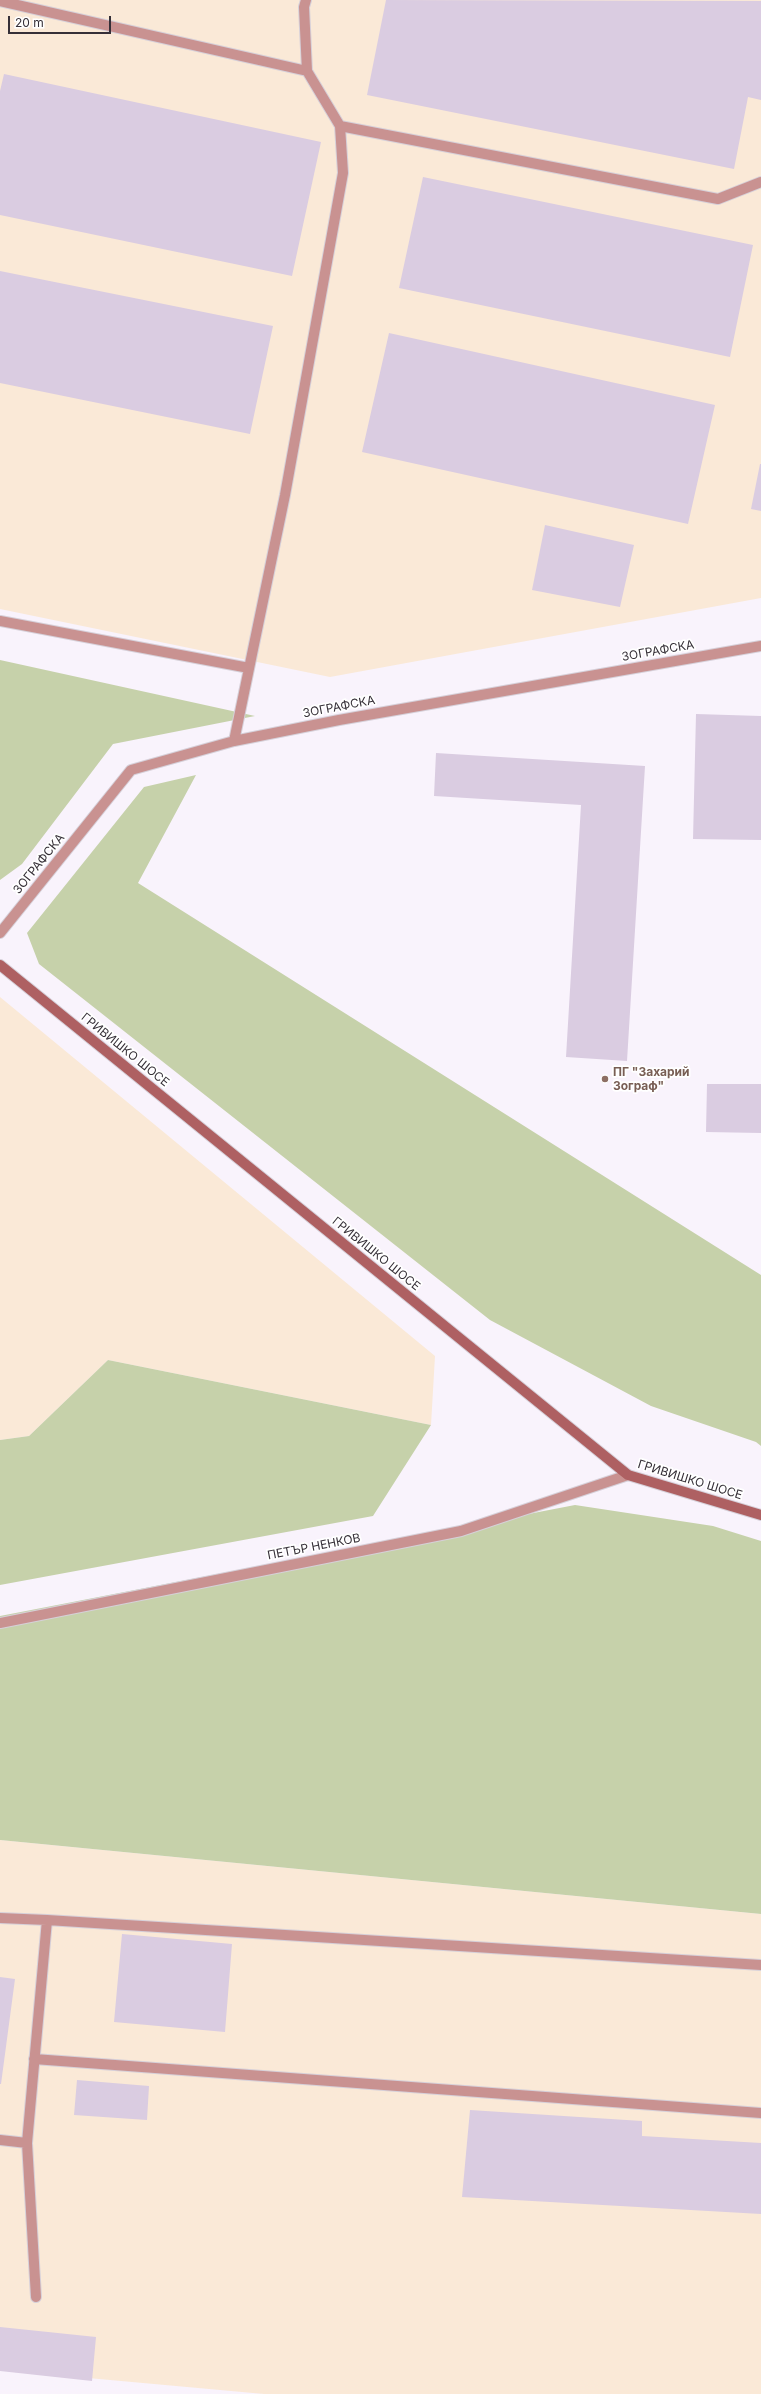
<!DOCTYPE html>
<html>
<head>
<meta charset="utf-8">
<style>
  body { margin:0 }
  #map { position:relative; width:761px; height:2394px; overflow:hidden; background:#f9f3fc; font-family:Inter,sans-serif }
  canvas { display:block }
  .scale { position:absolute; left:8px; top:16px; width:103px; height:18px; box-sizing:border-box; border:2px solid #352f37; border-top:0; padding-left:5px; font-size:12px; line-height:14px; white-space:nowrap; color:#352f37; -webkit-text-stroke:3px #fff; paint-order:stroke }
</style>
</head>
<body>
<div id="map">
<canvas width="761" height="2394"></canvas>
<div class="scale">20 m</div>
</div>
<script>
const ctx = document.querySelector('canvas').getContext('2d');
ctx.lineJoin = 'round';
function fill(path, color) { ctx.fillStyle = color; ctx.fill(path, 'evenodd'); }
const toPath = rows => new Path2D(rows.map(r => 'M' + r).join(''));
function strokePath(path, color, width, dash) { ctx.strokeStyle = color; ctx.lineWidth = width; ctx.lineCap = dash ? 'butt' : 'round'; ctx.setLineDash(dash || []); ctx.stroke(path); }
function write(font, color, halo, rows, align = 'center') {
  ctx.font = font + ' Inter,sans-serif'; ctx.lineWidth = 3.5; ctx.setLineDash([]); ctx.textBaseline = 'middle'; ctx.strokeStyle = halo; ctx.fillStyle = color; for (const [text, x, y, turn = 0] of rows) {
    ctx.save(); ctx.translate(x, y); ctx.rotate((+turn || 0) * Math.PI / 180); ctx.textAlign = isNaN(turn) ? turn : align; if (halo) ctx.strokeText(text, 0, 0); ctx.fillText(text, 0, 0); ctx.restore();
  }
}
const industrial = toPath([
  [0,0,761,0,761,598,330,677,0,609],
  [0,997,435,1356,431,1425,108,1360,29,1436,0,1440],
  [0,1840,761,1914,761,2394,264,2394,0,2370]
]);
const green = toPath([
  [0,660,255,716,113,744,22,864,0,880],
  [196,775,138,883,761,1275,761,1446,756,1442,651,1406,490,1320,39,964,27,933,144,787],
  [108,1360,431,1425,373,1516,0,1585,0,1440,29,1436],
  [575,1505,713,1526,761,1541,761,1914,0,1840,0,1616]
]);
const building = toPath([
  [386,0,761,1,761,100,748,97,734,169,367,95],
  [4,74,321,142,292,276,0,215,0,91],
  [423,177,753,245,730,357,399,288],
  [0,271,273,326,250,434,0,383],
  [389,333,715,405,688,524,362,452],
  [760,464,761,464,761,511,751,509],
  [545,525,634,545,620,607,532,590],
  [696,714,761,716,761,840,693,839],
  [436,753,645,766,627,1061,566,1057,581,805,434,796],
  [707,1084,761,1084,761,1133,706,1132],
  [122,1934,232,1944,225,2032,114,2022],
  [0,1977,15,1979,1,2084,0,2084],
  [77,2080,149,2086,147,2120,74,2115],
  [470,2110,642,2121,642,2136,761,2143,761,2214,462,2197],
  [0,2327,96,2337,92,2381,0,2371]
]);
const lane = toPath([
  [0,1,307,71],
  [340,126,718,199,761,182],
  [0,621,249,668],
  [234,741,285,495,343,173,340,126,307,71,304,7,306,0],
  [0,933,131,770,234,741,339,720,761,646],
  [0,1918,47,1920,27,2143],
  [47,1920,761,1965],
  [34,2059,761,2113],
  [0,2140,27,2143,36,2297]
]);
const street = toPath([
  [0,1623,461,1531,628,1475]
]);
const secondary = toPath([
  [0,965,628,1475,761,1515]
]);
const markers = [
  [605,1079,4,"#8d6e63"]
];
const streetNames = [
  ["ЗОГРАФСКА",658,651,-10],
  ["ЗОГРАФСКА",339,707,-11],
  ["ЗОГРАФСКА",39,864,-51],
  ["ГРИВИШКО ШОСЕ",125,1050,39],
  ["ГРИВИШКО ШОСЕ",376,1254,39],
  ["ГРИВИШКО ШОСЕ",690,1480,17],
  ["ПЕТЪР НЕНКОВ",314,1547,-11]
];
const educationNames = [
  ["ПГ \"Захарий",613,1072],
  ["Зограф\"",613,1086]
];
fill(industrial, '#fae9d7');
fill(green, '#c6d1aa');
fill(building, '#dacce1');
strokePath(lane, '#d6d0d9', 12);
strokePath(street, '#d6d0d9', 12);
strokePath(secondary, '#d6d0d9', 12);
strokePath(lane, '#c99291', 10);
strokePath(street, '#c99291', 10);
strokePath(secondary, '#ae6062', 10);
for (const [x, y, r, color] of markers) { const dot = new Path2D(); dot.arc(x, y, r, 0, 2 * Math.PI); ctx.fillStyle = color; ctx.fill(dot); strokePath(dot, '#fff', 1.5); }
write('12px', '#352f37', '#fff', streetNames);
write('bold 12px', '#785e54', '#fff', educationNames, 'left');
</script>
</body>
</html>
